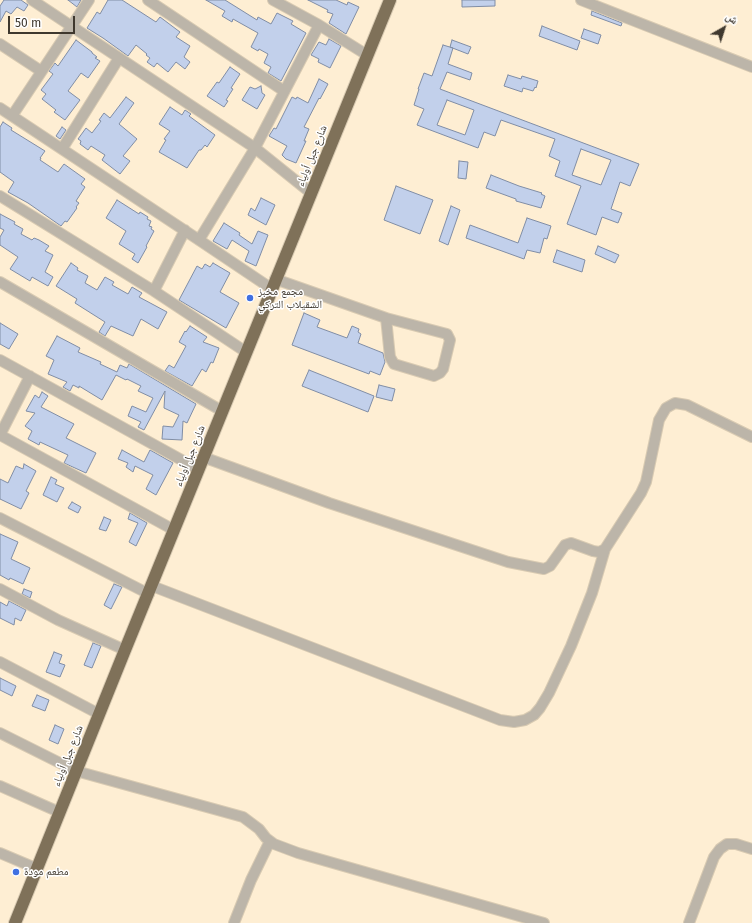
<!DOCTYPE html>
<html>
<head>
<meta charset="utf-8">
<style>
  body { margin:0 }
  #map { position:relative; width:752px; height:923px; overflow:hidden; background:#feeed3; font-family:"Fira Sans","Noto Naskh Arabic",sans-serif }
  canvas { display:block }
  .north { position:absolute; left:704px; top:8px; width:40px; height:40px; -webkit-text-stroke:3px #fff; paint-order:stroke; rotate:39deg; font-size:11px; font-weight:700; line-height:16px; text-align:center; color:#3f382e }
  .north::after { content:''; display:block; margin:auto; width:14px; height:18px; background:#3f382e; clip-path:polygon(50% 0,100% 100%,50% 72%,0 100%) }
  .scale { position:absolute; left:8px; top:16px; width:67px; height:18px; box-sizing:border-box; border:2px solid #3f382e; border-top:0; padding-left:5px; font-size:12px; line-height:14px; white-space:nowrap; color:#3f382e; -webkit-text-stroke:3px #fff; paint-order:stroke }
</style>
</head>
<body>
<div id="map">
<canvas width="752" height="923"></canvas>
<div class="north">ش</div>
<div class="scale">50 m</div>
</div>
<script>
const ctx = document.querySelector('canvas').getContext('2d');
ctx.lineJoin = 'round';
function fill(path, color) { ctx.fillStyle = color; ctx.fill(path, 'evenodd'); }
const toPath = rows => new Path2D(rows.map(r => 'M' + r).join(''));
function strokePath(path, color, width, dash) { ctx.strokeStyle = color; ctx.lineWidth = width; ctx.lineCap = dash ? 'butt' : 'round'; ctx.setLineDash(dash || []); ctx.stroke(path); }
function write(font, color, halo, rows, align = 'center') {
  ctx.font = font + ' "Fira Sans","Noto Naskh Arabic",sans-serif'; ctx.lineWidth = 3; ctx.setLineDash([]); ctx.textBaseline = 'middle'; ctx.strokeStyle = halo; ctx.fillStyle = color; for (const [text, x, y, turn = 0] of rows) {
    ctx.save(); ctx.translate(x, y); ctx.rotate((+turn || 0) * Math.PI / 180); ctx.textAlign = isNaN(turn) ? turn : align; if (halo) ctx.strokeText(text, 0, 0); ctx.fillText(text, 0, 0); ctx.restore();
  }
}
const building = toPath([
  [4,0,21,0,28,5,24,11,17,7,11,14,6,11,0,22,0,6,4,0],
  [68,0,81,0,77,7,68,0],
  [108,0,122,0,156,22,160,17,180,32,176,37,190,46,184,57,190,62,185,69,176,62,168,72,157,63,154,67,147,62,150,58,146,55,147,54,136,45,128,56,103,38,87,28,97,12,100,14,108,0],
  [206,0,225,0,257,20,258,17,271,24,277,13,293,21,291,24,306,33,281,81,268,73,271,67,264,63,268,54,259,49,258,51,251,47,258,33,233,19,232,22,222,16,225,11,206,0],
  [308,0,336,0,347,5,348,2,359,7,346,34,329,23,333,14,327,12,328,10,308,0],
  [462,0,495,0,495,6,462,7,462,0],
  [592,11,622,23,621,26,591,15,592,11],
  [542,26,580,41,577,50,539,36,542,26],
  [584,29,601,35,598,44,581,38,584,29],
  [329,39,341,46,330,68,318,62,319,59,311,55,319,42,326,45,329,39],
  [76,40,92,52,92,53,97,57,95,58,100,61,88,78,81,73,68,91,80,100,65,120,54,112,56,110,42,99,46,94,41,90,53,74,49,71,55,63,58,66,76,40],
  [452,40,471,47,468,54,450,47,452,40],
  [443,45,453,48,448,64,472,73,470,80,447,72,440,89,639,164,630,186,620,182,611,209,622,213,618,223,602,217,596,235,567,224,581,186,555,176,560,161,549,156,555,139,501,120,495,136,484,132,478,148,417,125,424,109,414,105,419,89,418,89,424,73,432,76,443,45],
  [447,100,474,110,465,135,437,125,447,100],
  [581,149,611,160,601,185,572,175,581,149],
  [230,67,240,74,231,88,233,89,226,100,228,101,224,107,207,96,217,82,219,83,230,67],
  [508,75,521,79,522,76,538,81,536,88,535,87,533,91,523,88,522,92,504,86,508,75],
  [319,79,328,84,320,99,319,98,304,127,309,129,304,141,306,141,296,163,286,159,282,155,287,146,269,136,274,128,276,129,292,97,296,99,297,97,308,103,319,79],
  [261,86,262,93,265,95,257,109,242,100,250,87,255,89,261,86],
  [126,97,134,103,119,124,137,139,123,156,130,161,120,174,102,160,105,155,91,146,88,150,80,144,81,141,78,139,86,128,92,133,101,121,99,120,104,113,110,118,126,97],
  [170,107,182,115,185,110,191,114,189,116,215,135,207,147,205,145,201,150,199,150,187,168,159,152,166,140,164,139,170,131,159,124,170,107],
  [3,122,12,128,11,130,45,151,40,158,41,158,40,160,58,172,64,164,85,179,81,184,85,187,76,201,79,203,76,207,77,208,67,222,65,221,61,226,28,203,8,192,14,182,0,172,0,127,3,122],
  [62,127,66,130,60,139,56,136,62,127],
  [459,161,468,162,466,179,458,178,459,161],
  [491,175,519,186,542,193,541,194,545,196,541,208,516,201,516,199,486,188,491,175],
  [396,186,433,200,420,234,384,220,396,186],
  [261,198,275,205,266,225,248,215,251,208,255,211,261,198],
  [117,200,139,214,140,212,148,217,147,219,151,221,149,226,152,227,151,229,154,231,146,246,147,247,138,263,132,259,135,254,119,244,126,231,106,218,117,200],
  [451,206,460,210,448,245,439,241,451,206],
  [0,214,15,222,14,224,23,229,21,234,32,240,34,238,39,240,49,246,45,251,53,255,45,272,53,277,48,286,32,277,30,281,10,269,18,257,0,245,0,237,4,230,0,228,0,214],
  [527,218,551,226,547,239,544,238,540,253,527,250,524,259,466,238,470,225,518,243,527,218],
  [224,223,240,233,239,235,252,244,258,231,268,235,256,266,245,261,249,251,232,240,227,249,213,241,224,223],
  [598,246,619,255,615,263,595,254,598,246],
  [557,250,585,260,582,272,553,262,557,250],
  [71,263,78,268,77,270,88,276,85,283,97,290,105,277,114,282,112,285,128,294,132,287,142,293,139,297,167,312,158,329,141,319,133,336,111,326,105,336,99,332,105,322,75,303,77,299,56,286,71,263],
  [213,263,230,273,220,292,239,303,226,328,179,300,197,266,202,269,205,264,210,267,213,263],
  [304,313,320,320,317,327,347,338,352,326,359,329,358,332,361,334,358,343,383,353,385,362,380,375,370,371,369,374,292,345,304,313],
  [0,323,18,334,9,349,0,344,0,323],
  [190,326,207,337,203,342,219,348,213,363,211,362,206,372,202,369,192,386,165,371,169,365,174,368,186,346,179,342,185,331,186,332,190,326],
  [57,336,80,348,78,352,101,362,100,364,117,372,120,365,127,368,129,364,196,404,187,423,183,421,182,440,162,439,163,426,173,427,179,415,164,408,165,391,144,430,138,427,141,422,128,416,132,406,146,412,153,398,138,391,141,386,127,379,126,380,116,375,102,400,79,386,79,388,73,385,70,391,63,387,67,382,48,374,54,360,46,356,57,336],
  [309,370,374,396,368,412,302,386,309,370],
  [379,385,395,389,392,401,376,397,379,385],
  [42,392,48,396,41,407,74,424,66,438,96,453,86,473,64,463,68,455,40,442,39,445,28,439,32,431,25,426,35,413,26,411,35,395,39,398,42,392],
  [122,450,144,462,150,450,173,463,156,495,146,489,153,475,135,466,133,472,126,467,128,463,118,459,122,450],
  [24,464,36,471,26,491,29,493,21,509,0,499,0,479,8,483,16,466,23,469,24,464],
  [51,477,57,480,55,484,64,488,57,502,43,495,51,477],
  [72,502,81,507,78,513,68,508,72,502],
  [130,513,147,523,136,546,129,542,138,523,128,519,130,513],
  [104,517,111,520,106,531,99,529,104,517],
  [0,534,18,542,11,559,30,568,23,584,10,578,9,580,0,575,0,534],
  [114,584,122,587,111,609,104,605,114,584],
  [24,589,32,592,30,598,22,594,24,589],
  [9,601,26,610,21,621,15,618,14,625,0,618,0,602,7,606,9,601],
  [93,643,101,646,92,668,84,665,93,643],
  [54,652,62,655,59,663,65,665,60,677,46,672,54,652],
  [0,678,16,686,12,696,0,690,0,678],
  [37,695,49,700,45,711,32,706,37,695],
  [55,725,64,729,58,744,49,740,55,725]
]);
const minor = toPath([
  [32,0,255,148,311,193],
  [148,0,284,91],
  [273,0,319,25,367,55],
  [581,0,752,67],
  [0,44,41,71],
  [0,108,199,240,272,289],
  [12,116,89,0],
  [62,149,119,58],
  [0,196,154,291,246,352],
  [199,240,255,148,319,25],
  [275,279,386,318,447,334,450,340,443,369,440,373,434,376,394,364,390,357,386,318],
  [0,282,222,411],
  [154,291,185,230],
  [0,360,198,469],
  [30,376,0,435,174,530],
  [203,457,329,503,508,562,544,569,550,566,565,545,571,543,593,551,599,552,605,549],
  [0,518,149,594],
  [152,586,500,720,514,722,525,720,534,715,540,708,549,693,571,646,592,593,605,549,641,493,646,482,659,420,666,408,675,403,687,405,752,437],
  [0,589,58,620,125,650],
  [0,662,99,714],
  [0,733,76,771,243,817,259,829,266,838,274,844,298,853,544,923],
  [0,786,59,812],
  [0,853,38,869],
  [234,923,251,880,270,841],
  [689,923,714,857,720,849,727,844,736,844,752,849]
]);
const highway = toPath([
  [15,923,125,650,390,0]
]);
const markers = [
  [250,298,4,"#4070e1"],
  [16,872,4,"#4070e1"]
];
const streetNames = [
  ["شارع جبل أولياء",312,156,-68],
  ["شارع جبل أولياء",190,456,-68],
  ["شارع جبل أولياء",68,756,-68]
];
const poiNames = [
  ["مجمع مخبز",258,292],
  ["الشقيلاب التركي",258,305],
  ["مطعم مودة",24,872]
];
fill(building, '#c2d0eb');
strokePath(building, '#808da5', 1);
strokePath(minor, '#d8cab2', 12);
strokePath(highway, '#d8cab2', 14);
strokePath(minor, '#bcb5a9', 10);
strokePath(highway, '#7f7159', 12);
for (const [x, y, r, color] of markers) { const dot = new Path2D(); dot.arc(x, y, r, 0, 2 * Math.PI); ctx.fillStyle = color; ctx.fill(dot); strokePath(dot, '#fff', 1.5); }
write('11px', '#3f382e', '#fff', streetNames);
write('11px', '#3f382e', '#fff', poiNames, 'left');
</script>
</body>
</html>
